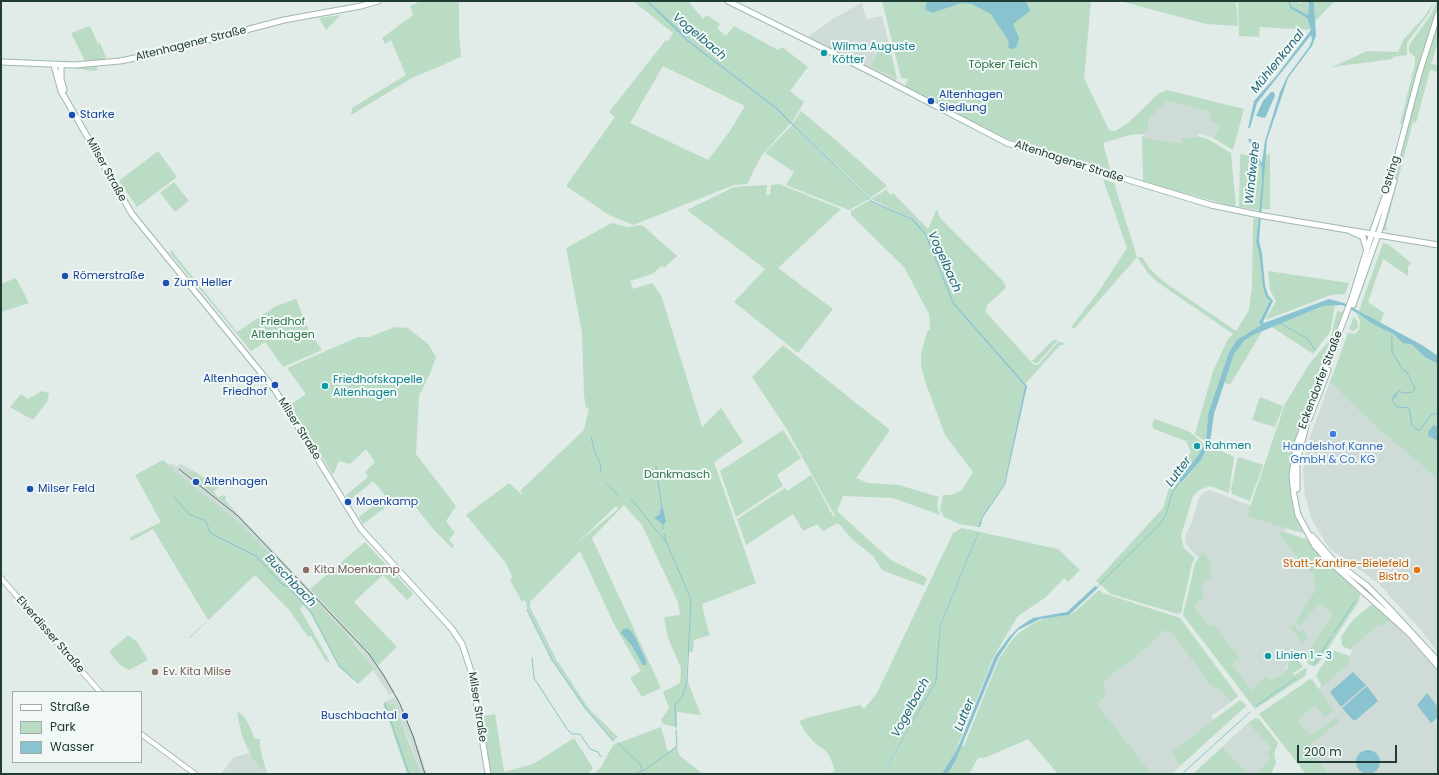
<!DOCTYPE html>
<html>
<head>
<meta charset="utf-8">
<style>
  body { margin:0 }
  #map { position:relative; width:1439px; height:775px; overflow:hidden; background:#e1ebe7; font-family:Poppins,sans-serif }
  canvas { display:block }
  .frame { position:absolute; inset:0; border:2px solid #213c35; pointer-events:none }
  .legend { position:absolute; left:12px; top:691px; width:130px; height:72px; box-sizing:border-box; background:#f1f8f5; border:1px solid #9eada8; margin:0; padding:5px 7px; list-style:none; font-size:12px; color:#213c35 }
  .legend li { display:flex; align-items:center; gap:8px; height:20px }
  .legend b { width:20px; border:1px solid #9eada8 }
  .scale { position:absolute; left:1297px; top:745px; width:100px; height:18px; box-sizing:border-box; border:2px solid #213c35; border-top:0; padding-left:5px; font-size:12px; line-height:14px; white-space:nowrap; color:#213c35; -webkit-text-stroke:3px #f1f8f5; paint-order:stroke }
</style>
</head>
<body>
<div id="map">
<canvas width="1439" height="775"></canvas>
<div class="frame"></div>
<ul class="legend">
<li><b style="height:5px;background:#fff"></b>Straße</li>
<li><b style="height:11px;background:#badcc4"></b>Park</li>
<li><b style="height:11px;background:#89c3d0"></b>Wasser</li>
</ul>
<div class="scale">200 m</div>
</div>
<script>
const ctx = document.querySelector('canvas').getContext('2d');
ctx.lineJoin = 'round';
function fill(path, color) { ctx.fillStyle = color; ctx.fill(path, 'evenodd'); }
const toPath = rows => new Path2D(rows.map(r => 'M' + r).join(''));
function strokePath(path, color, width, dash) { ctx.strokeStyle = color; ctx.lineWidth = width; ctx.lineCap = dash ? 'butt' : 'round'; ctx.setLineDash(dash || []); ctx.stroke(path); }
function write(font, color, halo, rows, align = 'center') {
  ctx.font = font + ' Poppins,sans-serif'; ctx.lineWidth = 4; ctx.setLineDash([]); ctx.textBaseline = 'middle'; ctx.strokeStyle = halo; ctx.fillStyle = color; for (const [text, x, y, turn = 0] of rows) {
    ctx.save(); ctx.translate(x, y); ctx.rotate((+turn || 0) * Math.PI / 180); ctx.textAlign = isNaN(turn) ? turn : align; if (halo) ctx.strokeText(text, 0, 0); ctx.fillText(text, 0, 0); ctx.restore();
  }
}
const built = toPath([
  [862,3,866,19,882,16,891,52,880,47,871,66,897,79,895,82,808,37,834,18],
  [1167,101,1211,112,1220,125,1213,138,1198,133,1197,138,1182,143,1167,143,1144,138,1144,130,1148,130,1149,119],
  [1330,382,1374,425,1438,479,1438,653,1420,629,1378,583,1329,548,1312,520,1305,495,1303,470,1310,437],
  [169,463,171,465,173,463,176,467,181,464,192,470,190,473,181,467,239,515,359,641,378,665,395,692,389,695,358,647,239,522,168,466],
  [1210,490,1251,506,1249,517,1287,528,1286,532,1281,531,1279,535,1314,576,1315,591,1301,626,1318,603,1333,613,1307,653,1302,654,1303,657,1298,660,1289,659,1284,673,1278,678,1268,678,1252,690,1232,664,1240,658,1214,625,1211,628,1195,609,1194,605,1201,584,1203,552,1199,558,1191,550,1186,544,1185,536,1192,522,1199,498,1204,492],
  [1391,620,1425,655,1438,671,1438,774,1306,774,1272,728,1349,663,1352,648,1378,625,1381,628],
  [1166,631,1173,634,1210,685,1222,691,1231,702,1211,716,1214,720,1171,752,1180,766,1171,774,1152,774,1097,704,1106,696,1104,684,1107,678,1132,661,1162,632],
  [397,696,415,738,427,774,421,774,409,739,393,703,389,705,387,701],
  [1248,723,1271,748,1271,759,1255,774,1248,774,1222,747],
  [249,753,253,760,266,774,221,774,234,757]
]);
const green = toPath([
  [421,1,457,1,459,3,459,33,461,57,412,78,351,115,352,108,406,75,391,40,385,44,382,38,413,15,410,6],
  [633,1,646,1,687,41,775,108,791,123,761,156,747,184,734,185,633,225,609,215,566,186,615,117,609,112,666,40,668,41,673,33],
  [663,66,745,106,730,131,708,160,630,123],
  [648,1,688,1,703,19,707,15,720,24,717,28,726,36,734,26,778,50,782,47,808,67,790,91,804,102,793,121,792,122,776,107,688,40],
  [882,1,1091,1,1084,78,1109,130,1115,131,1127,124,1158,94,1167,90,1244,109,1233,150,1213,138,1220,125,1210,121,1211,112,1167,101,1149,119,1148,130,1145,130,1144,134,1130,135,1103,143,1111,172,1001,137,905,87,908,79,901,78],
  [1120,1,1236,1,1238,26,1206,24],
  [1238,1,1288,1,1290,8,1307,18,1311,30,1260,27,1259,37,1239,36],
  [1290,1,1299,1,1300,4,1304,1,1309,1,1308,15,1291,6],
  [1314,1,1335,1,1314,22,1315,11],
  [1437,1,1438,1,1438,7,1423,50,1403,123,1400,124,1415,64,1415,57,1409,52,1409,45,1430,16],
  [1434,2,1429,13,1407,43,1407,55,1393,57,1393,59,1332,67,1367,51,1398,52,1404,39,1424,17],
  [341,15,326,30,319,18],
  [1438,23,1438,43,1431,64,1438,65,1438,72,1430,70,1416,123,1413,122,1386,226,1387,230,1383,230,1384,221,1423,69],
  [90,26,98,44,100,43,106,57,104,60,85,61,71,33],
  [880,47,891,52,897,79,871,66],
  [97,67,98,70,92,71,76,68],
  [801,111,845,148,887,186,870,198,793,123],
  [792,125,869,199,849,210,786,185,794,172,765,153],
  [1142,136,1144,136,1144,138,1177,143,1182,143,1182,138,1197,138,1197,136,1208,139,1231,153,1236,207,1143,182],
  [158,151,177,177,137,207,119,181],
  [1240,154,1255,156,1262,168,1262,181,1259,210,1239,207],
  [1270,154,1270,209,1261,209,1265,155],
  [1103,179,1114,183,1137,257,1142,257,1150,269,1164,282,1236,331,1249,310,1252,286,1253,222,1254,218,1258,219,1256,242,1259,253,1263,287,1270,301,1259,321,1261,325,1237,340,1229,352,1208,414,1206,442,1195,434,1213,371,1228,339,1233,334,1156,281,1148,273,1137,257,1074,329,1071,327,1099,291,1127,248],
  [174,182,189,201,175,212,160,193],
  [779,184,841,209,778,268,833,309,798,353,734,302,765,269,687,210,734,187,767,185,766,195,770,195,771,185],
  [889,188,887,191,891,195,893,193,928,229,937,209,940,218,1004,282,1006,288,987,305,986,312,1034,365,1039,364,1058,342,1063,342,1064,345,1060,345,1025,384,954,303,925,233,913,219,871,199],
  [870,200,912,220,925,235,953,304,1025,386,1004,485,983,515,978,527,959,524,944,517,940,510,943,495,951,495,962,490,973,472,945,435,926,384,921,366,921,353,927,332,930,329,929,314,904,267,851,215,851,211],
  [612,223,628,227,642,225,677,256,664,268,662,266,652,274,630,281,633,289,652,283,661,295,702,427,721,408,743,442,714,462,756,583,702,604,707,627,710,635,694,640,693,652,688,652,686,677,701,715,677,712,677,727,663,724,661,720,669,708,663,692,680,683,681,668,668,638,664,617,680,615,678,602,642,525,624,505,592,538,661,688,642,697,630,678,641,671,615,626,580,551,530,602,530,607,556,659,589,709,618,737,613,741,585,708,552,660,527,609,526,602,524,600,522,602,510,580,513,578,505,562,466,515,509,483,521,494,522,493,520,491,584,430,589,408,586,409,584,395,582,332,566,248],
  [616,506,618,509,575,545],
  [1383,243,1388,244,1411,263,1408,267,1408,276,1383,259,1368,302,1384,313,1380,323,1359,311],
  [171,250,237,332,276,306,296,299,309,331,322,350,283,367,265,342,251,351,170,253],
  [1268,271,1349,283,1345,294,1331,295,1265,320,1276,301,1270,290],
  [16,278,29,303,1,312,1,284],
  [1335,305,1330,332,1313,354,1272,327,1323,306],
  [1337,311,1343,312,1303,416,1293,451,1290,480,1291,495,1296,514,1303,533,1302,533,1249,517,1248,513,1285,404,1310,363,1330,340],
  [1356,312,1371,323,1379,326,1396,337,1411,344,1425,357,1438,364,1438,479,1374,425,1330,382,1348,333,1355,334,1359,330,1360,321],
  [1354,316,1358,323,1358,328,1353,331,1349,329],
  [395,327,408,328,428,344,436,357,431,371,419,396,416,454,456,506,446,521,455,533,449,539,454,546,452,548,434,530,406,495,397,503,394,501,363,524,359,517,386,496,373,481,349,501,346,495,368,477,365,472,375,462,366,449,350,464,339,461,333,475,290,405,306,394,287,368,358,337,369,337],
  [1263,330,1230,385,1224,382,1234,354,1240,345,1253,335],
  [1053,340,1058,340,1038,363,1035,363,1032,361],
  [783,345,890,430,856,478,868,483,899,485,939,497,937,506,940,515,893,498,843,496,837,511,891,560,927,578,924,586,882,570,873,556,853,540,838,523,823,531,817,524,803,531,793,514,746,545,737,519,785,488,787,491,811,475,834,518,835,516,786,428,752,377],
  [42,391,49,393,47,402,33,420,10,407,21,394,28,399],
  [1260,397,1283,406,1275,427,1252,420],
  [1155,419,1190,432,1204,444,1196,458,1179,480,1183,482,1201,460,1209,445,1234,457,1229,493,1210,486,1199,490,1193,496,1181,536,1184,548,1195,558,1192,564,1181,613,1178,614,1111,594,1096,581,1163,508,1172,478,1191,452,1186,441,1154,429,1152,424],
  [783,430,801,458,777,475,783,486,736,517,720,471],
  [1238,457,1263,465,1250,501,1232,494,1231,489],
  [163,460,176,472,239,522,345,632,374,669,359,683,340,668,311,614,304,605,300,609,330,662,326,661,311,636,308,637,290,611,255,575,190,638,188,638,208,620,153,529,131,541,129,538,161,522,135,475],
  [180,467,190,473,192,470,216,486,218,487,214,491,215,494,218,497,224,495,226,497,225,500,239,515],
  [962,528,979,532,939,625,936,681,918,713,882,774,829,774,835,771,830,757,826,751,816,744,805,732,799,721,810,717,860,705,864,709,877,693,953,533],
  [1281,531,1309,540,1321,556,1360,594,1359,601,1318,664,1314,666,1309,665,1302,654,1303,651,1307,653,1333,613,1318,604,1301,626,1295,623,1315,591,1314,576,1279,535],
  [980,532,1058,549,1080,570,1068,582,1064,578,1046,597,1018,616,994,656,958,745,964,746,999,659,1012,640,1021,631,1036,622,1046,618,1069,615,1076,611,1099,590,1103,593,1180,618,1238,696,1231,702,1222,691,1210,685,1173,634,1166,631,1162,632,1132,661,1107,678,1104,684,1106,696,1097,704,1152,774,1058,774,1028,739,987,757,978,758,969,774,884,774,936,682,940,625],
  [365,542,413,594,407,600,383,575,354,602,397,647,378,665,359,641,310,589],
  [1203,552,1210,561,1211,577,1201,584,1204,598,1194,605,1195,609,1211,627,1214,625,1240,658,1232,664,1252,690,1265,677,1272,679,1280,676,1287,669,1289,659,1298,660,1303,667,1293,673,1294,675,1306,668,1307,670,1305,676,1255,709,1183,615,1195,563],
  [1371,605,1375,606,1391,620,1381,628,1378,625,1352,648,1351,650,1342,646,1341,637,1347,628,1354,619],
  [1289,625,1296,625,1297,629,1299,631,1304,630,1308,639,1302,643],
  [128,635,137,642,148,660,129,670,120,665,109,652],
  [1335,651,1350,656,1349,663,1322,687,1316,675,1331,652],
  [1310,679,1312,679,1333,711,1325,717,1315,705,1297,720,1310,736,1337,717,1339,722,1311,743,1311,750,1328,774,1306,774,1259,714],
  [1240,700,1246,705,1245,707,1180,766,1171,752],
  [387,701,389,705,393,703,397,711,421,774,407,774,383,703],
  [239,712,246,719,255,739,260,739,260,748,267,774,253,760,242,736,237,713],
  [495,714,504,772,533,764,574,738,593,768,588,774,491,774,482,716],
  [1255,718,1259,719,1278,743,1274,754,1276,763,1271,774,1255,774,1271,759,1267,752,1271,748,1248,723],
  [661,727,668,752,676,746,680,756,703,774,594,774,601,767,613,745],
  [1222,747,1248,774,1193,774,1208,760]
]);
const water = toPath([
  [646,1,648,1,680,31,688,40,776,107,872,201,913,219,926,234,954,303,1027,386,1005,485,983,517,980,527,978,527,983,515,1004,485,1025,386,953,304,925,235,912,220,872,202,775,108,687,41],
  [927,1,1026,1,1030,11,1013,24,1019,38,1016,48,1011,49,1008,48,1009,42,991,14,972,4,961,3,932,13,925,9],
  [1288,1,1290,1,1291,6,1308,15,1309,1,1314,1,1316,36,1312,46,1288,78,1267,140,1259,241,1262,253,1265,285,1268,295,1273,301,1263,322,1264,323,1329,299,1344,303,1422,345,1438,356,1438,364,1425,357,1411,344,1403,343,1393,334,1371,323,1359,314,1342,305,1323,306,1253,335,1244,341,1234,354,1214,414,1210,443,1201,460,1182,482,1178,480,1196,458,1206,442,1208,414,1229,352,1237,340,1261,325,1259,322,1270,301,1266,297,1263,287,1259,253,1256,242,1262,181,1262,168,1248,139,1251,139,1254,150,1262,163,1265,141,1280,92,1287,77,1309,47,1312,40,1311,35,1257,103,1250,128,1248,128,1254,101,1277,75,1311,30,1307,18,1290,8],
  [1271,92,1274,92,1275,96,1265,118,1256,116,1263,101],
  [1434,425,1438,427,1438,441,1428,436,1429,430],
  [663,508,666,522,663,524,654,518,660,514,660,509],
  [1095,586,1098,588,1069,615,1040,619,1018,630,1012,637,998,658,955,762,947,774,942,774,957,750,995,656,1009,637,1019,627,1033,618,1067,612],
  [628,628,634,635,646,660,646,665,643,665,632,646,621,633,622,630],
  [1353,672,1366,685,1341,707,1330,692],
  [1367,686,1378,701,1356,720,1353,720,1342,708],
  [1427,693,1438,707,1438,717,1431,723,1417,705],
  '1356 762a12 12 0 1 1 24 0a12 12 0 1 1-24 0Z'
]);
const stream = toPath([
  [1280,323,1308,339,1315,350],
  [1392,333,1392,352,1403,370,1406,371,1415,388,1413,392,1403,393,1399,391,1394,395,1392,400,1397,407,1409,408,1412,425,1417,430,1420,430,1431,415,1438,413],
  [1392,399,1396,397,1396,393],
  [591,437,595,453,600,463,601,472],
  [656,466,662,509],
  [607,484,618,495],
  [174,497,189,514,206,521,210,533,256,556,282,584,289,587,312,614,339,666,358,683],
  [631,499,666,542,691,599,687,682,682,697,675,705,676,727],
  [663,522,663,529],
  [664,534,666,541],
  [1097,587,1159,525,1166,515,1172,493,1181,480],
  [527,610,552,660,585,708,613,741],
  [1334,633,1355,601],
  [532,658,534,678,567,729,572,734,580,734,590,749,598,752,601,757],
  [1313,666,1332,636],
  [385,704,409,774],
  [1256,706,1296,678],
  [618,743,640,764,642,770],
  [635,774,646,769,675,748,677,746,676,730],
  [883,774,936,681,940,625,979,532],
  [1182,774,1250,712]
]);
const tertiary = toPath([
  [1,578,100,692],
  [141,734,195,774]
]);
const secondary = toPath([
  [728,1,871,72,1007,143,1211,205,1264,216,1438,245],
  [1438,14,1419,74,1392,177,1372,233,1352,298,1296,446,1292,476,1294,495,1298,515,1315,546,1329,561,1410,634,1438,666],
  [1,62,75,65,120,61,150,55,284,20,361,6,378,1],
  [54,65,61,91,132,214,275,390,361,529,452,629,462,644,471,671,488,774],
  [61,65,61,79,64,90],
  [1350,231,1363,237,1366,248],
  [1353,305,1381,226,1394,181],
  [1309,419,1328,370],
  [1297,489,1297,461,1306,426],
  [1312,536,1332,559,1367,586,1386,605,1438,661]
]);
const tram = toPath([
  [179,469,238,516,369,654,384,676,400,704,413,736,425,774]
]);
const markers = [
  [824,53,4,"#0f9aa8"],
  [931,101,4,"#1a4fb4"],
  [72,115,4,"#1a4fb4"],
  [65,276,4,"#1a4fb4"],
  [166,283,4,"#1a4fb4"],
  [275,385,4,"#1a4fb4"],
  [325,386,4,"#0f9aa8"],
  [1333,434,4,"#3f7fe0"],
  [1197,446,4,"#0f9aa8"],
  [196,482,4,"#1a4fb4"],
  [30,489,4,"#1a4fb4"],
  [348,502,4,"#1a4fb4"],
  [306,570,4,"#8d6e63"],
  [1417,570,4,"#e8710a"],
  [1268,656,4,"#0f9aa8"],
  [155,672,4,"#8d6e63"],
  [405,716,4,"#1a4fb4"]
];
const streetNames = [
  ["Altenhagener Straße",191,44,-14],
  ["Altenhagener Straße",1069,162,18],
  ["Milser Straße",106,170,61],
  ["Ostring",1391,175,-73],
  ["Eckendorfer Straße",1321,380,-69],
  ["Milser Straße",299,429,58],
  ["Elverdisser Straße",50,635,49],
  ["Milser Straße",477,707,81]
];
const cultureNames = [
  ["Wilma Auguste",832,47],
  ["Kötter",832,60],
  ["Friedhofskapelle",333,380],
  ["Altenhagen",333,393],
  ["Rahmen",1205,446],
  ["Linien 1 - 3",1276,656]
];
const parkNames = [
  ["Töpker Teich",1003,65],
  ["Friedhof",283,322],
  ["Altenhagen",283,335],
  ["Dankmasch",677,475]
];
const transitNames = [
  ["Altenhagen",939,95],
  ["Siedlung",939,108],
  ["Starke",80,115],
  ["Römerstraße",73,276],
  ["Zum Heller",174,283],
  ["Altenhagen",267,379,"right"],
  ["Friedhof",267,392,"right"],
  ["Altenhagen",204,482],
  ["Milser Feld",38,489],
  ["Moenkamp",356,502],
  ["Buschbachtal",397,716,"right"]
];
const shopNames = [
  ["Handelshof Kanne",1333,447],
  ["GmbH & Co. KG",1333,460]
];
const foodNames = [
  ["Statt-Kantine-Bielefeld",1409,564],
  ["Bistro",1409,577]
];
const educationNames = [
  ["Kita Moenkamp",314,570],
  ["Ev. Kita Milse",163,672]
];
const waterNames = [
  ["Vogelbach",699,37,40],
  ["Mühlenkanal",1278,62,-51],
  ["Windwehe",1253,173,-84],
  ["Vogelbach",944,262,66],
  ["Lutter",1179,472,-53],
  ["Buschbach",290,581,46],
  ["Vogelbach",911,708,-61],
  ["Lutter",965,715,-68]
];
fill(built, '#cfdbd6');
fill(green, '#badcc4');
fill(water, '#89c3d0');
strokePath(stream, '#89c3d0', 1);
strokePath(tertiary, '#a4b3ae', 6);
strokePath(secondary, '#9fb7af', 7);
strokePath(tertiary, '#fff', 4.5);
strokePath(secondary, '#fff', 5);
strokePath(tram, '#5c7771', 1);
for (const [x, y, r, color] of markers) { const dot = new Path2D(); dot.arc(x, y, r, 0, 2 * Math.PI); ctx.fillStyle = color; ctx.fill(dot); strokePath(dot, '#f1f8f5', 1.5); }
write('11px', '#213c35', '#f1f8f5', streetNames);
write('11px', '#0d838f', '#f1f8f5', cultureNames, 'left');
write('11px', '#2c7249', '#f1f8f5', parkNames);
write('11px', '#164399', '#f1f8f5', transitNames, 'left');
write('11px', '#366cbe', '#f1f8f5', shopNames);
write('11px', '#c56008', '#f1f8f5', foodNames, 'right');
write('11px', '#785e54', '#f1f8f5', educationNames, 'left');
write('italic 12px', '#1c6577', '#f1f8f5', waterNames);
</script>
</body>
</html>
